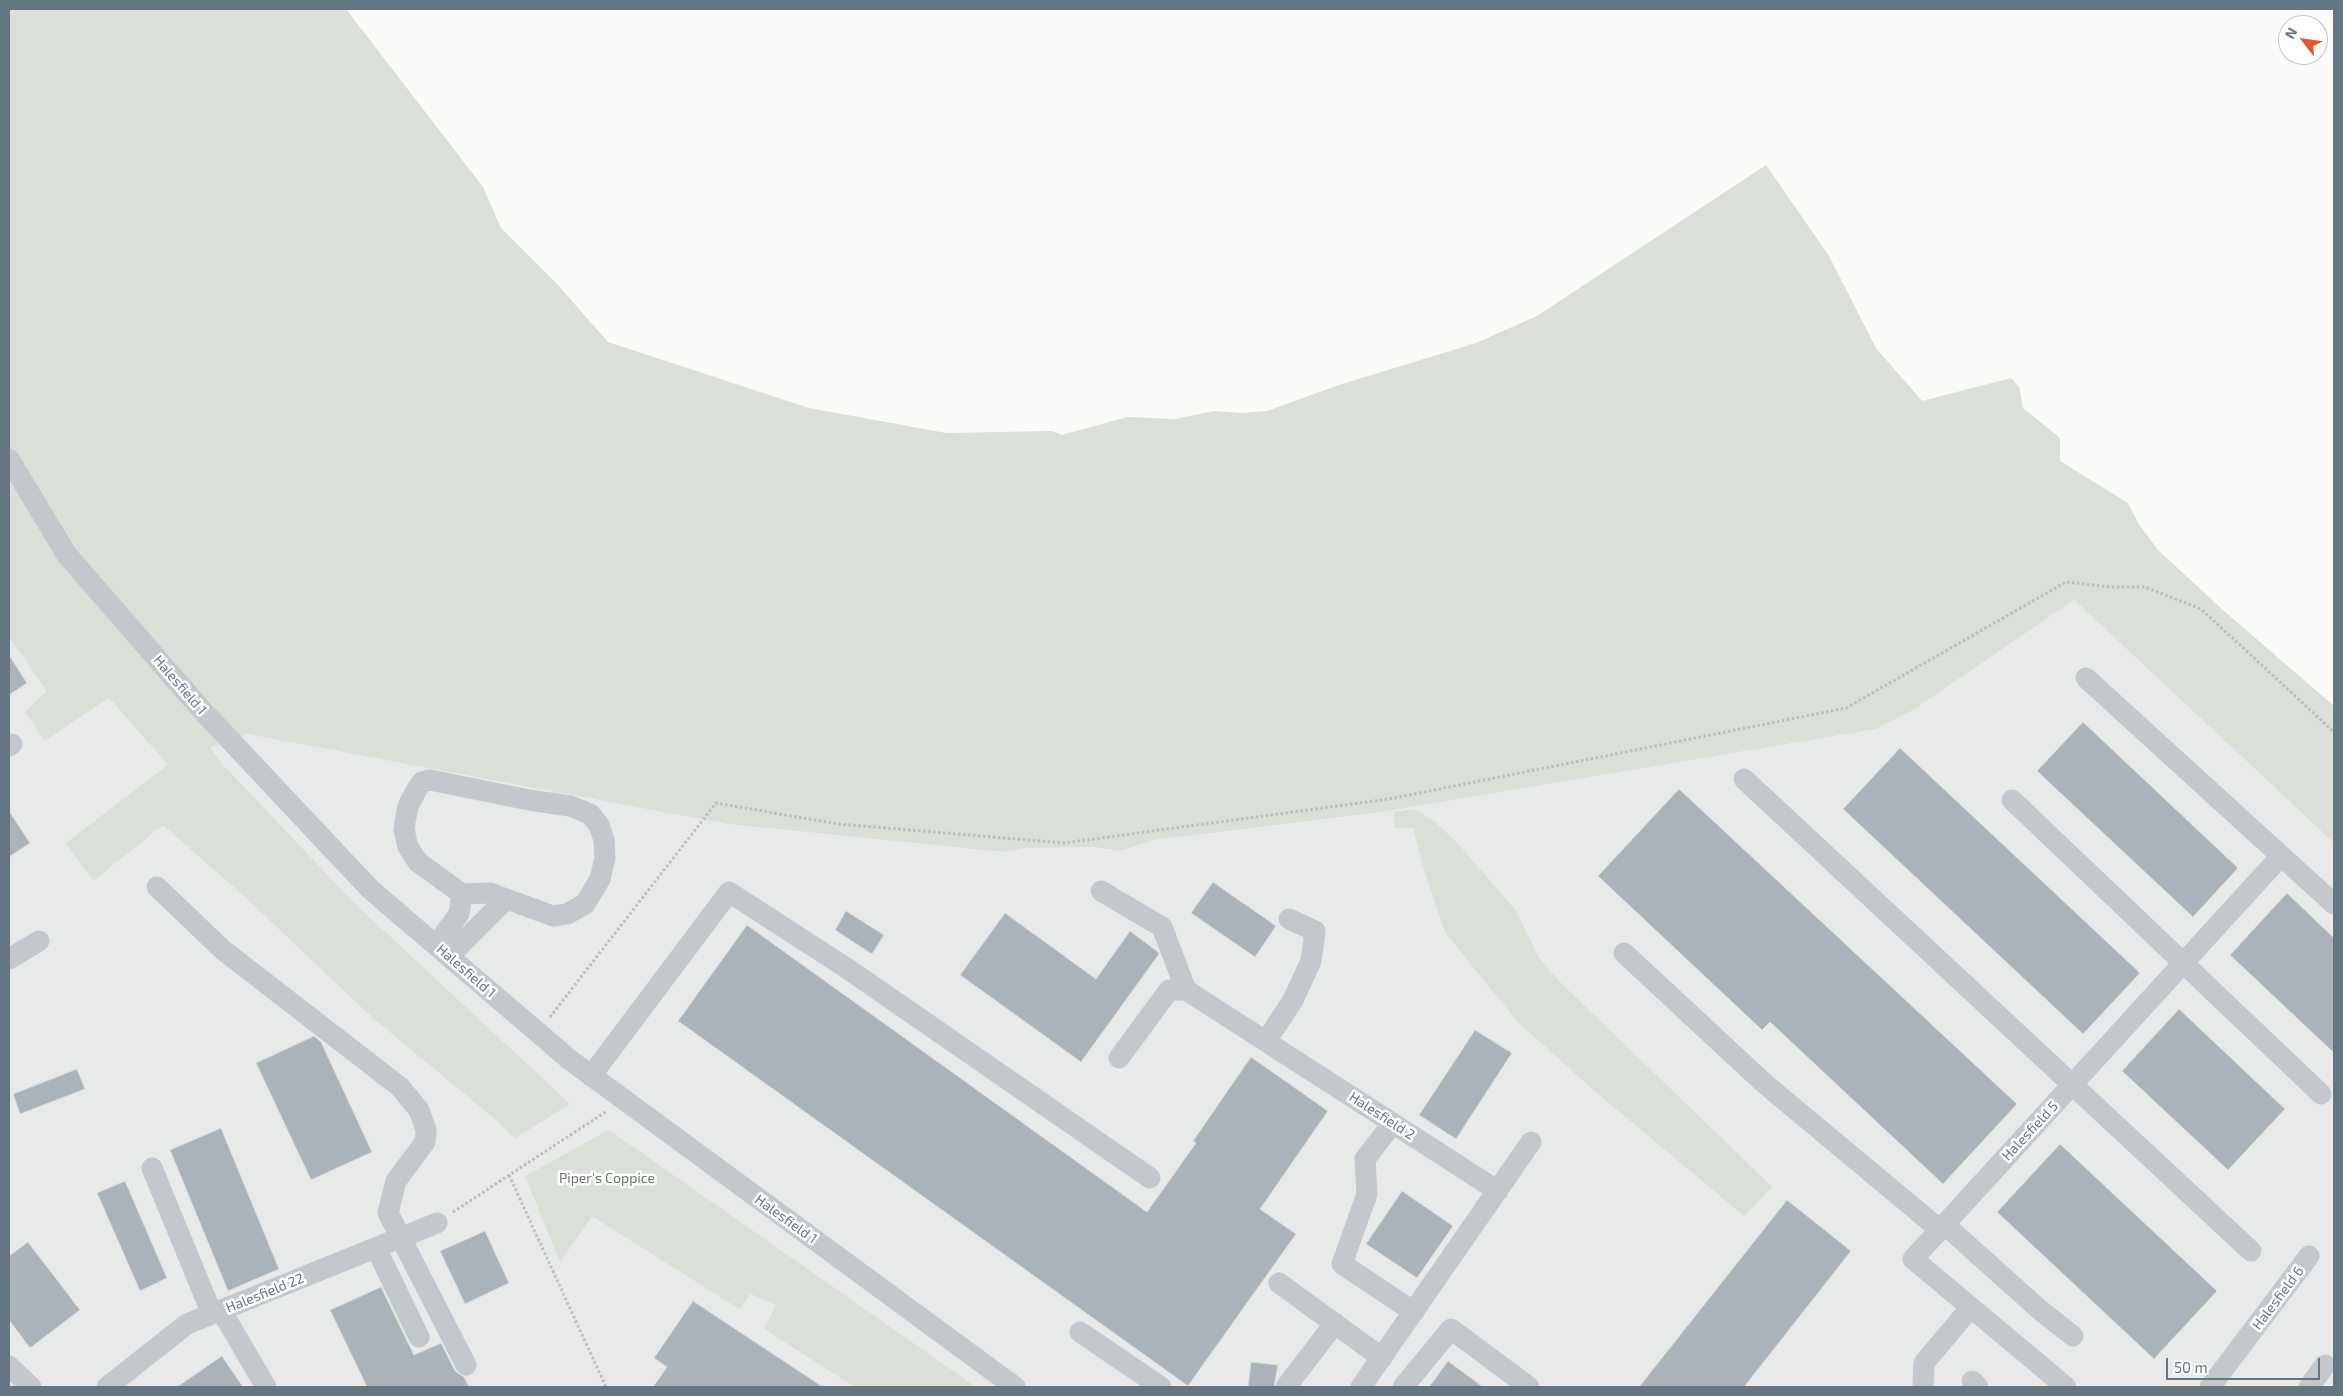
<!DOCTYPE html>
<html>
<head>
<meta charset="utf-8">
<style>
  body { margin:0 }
  #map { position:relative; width:2343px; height:1396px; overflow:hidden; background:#fafaf8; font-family:"Exo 2",sans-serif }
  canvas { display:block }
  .frame { position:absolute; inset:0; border:10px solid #657683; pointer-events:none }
  .north { position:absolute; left:2278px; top:15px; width:50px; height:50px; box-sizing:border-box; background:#fff; border:1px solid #c1c8cd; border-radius:50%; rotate:300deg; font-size:14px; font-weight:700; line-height:20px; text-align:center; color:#657683 }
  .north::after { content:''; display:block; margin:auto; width:18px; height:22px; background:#e4572e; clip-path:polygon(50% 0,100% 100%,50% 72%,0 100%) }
  .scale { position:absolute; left:2166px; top:1358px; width:154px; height:22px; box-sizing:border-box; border:2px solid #657683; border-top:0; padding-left:6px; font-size:15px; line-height:18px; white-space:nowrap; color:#657683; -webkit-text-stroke:4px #fff; paint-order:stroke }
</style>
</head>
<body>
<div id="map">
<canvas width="2343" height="1396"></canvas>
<div class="frame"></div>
<div class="north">N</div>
<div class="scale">50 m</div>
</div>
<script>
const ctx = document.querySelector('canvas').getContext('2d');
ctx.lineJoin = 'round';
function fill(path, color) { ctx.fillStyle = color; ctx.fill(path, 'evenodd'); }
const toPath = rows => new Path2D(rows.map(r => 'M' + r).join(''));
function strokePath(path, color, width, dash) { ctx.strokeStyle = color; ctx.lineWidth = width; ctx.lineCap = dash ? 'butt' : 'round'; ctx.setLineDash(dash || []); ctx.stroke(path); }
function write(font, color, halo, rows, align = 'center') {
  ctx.font = font + ' "Exo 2",sans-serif'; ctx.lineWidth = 5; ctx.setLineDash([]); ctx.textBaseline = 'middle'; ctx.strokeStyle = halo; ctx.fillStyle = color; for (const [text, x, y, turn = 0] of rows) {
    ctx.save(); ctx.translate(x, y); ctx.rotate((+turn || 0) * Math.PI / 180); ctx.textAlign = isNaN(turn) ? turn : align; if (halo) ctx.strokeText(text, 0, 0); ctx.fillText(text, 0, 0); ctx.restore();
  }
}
const built = toPath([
  [2074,600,2334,843,2334,1387,9,1387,9,637,48,691,45,741,109,698,168,765,248,733,320,745,727,824,1001,852,1026,848,1094,847,1120,851,1155,840,1383,812,1876,729,1915,709]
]);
const green = toPath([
  [9,9,346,9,483,187,501,228,558,285,608,342,809,408,946,433,1052,431,1062,435,1127,417,1175,419,1214,411,1242,413,1267,411,1339,385,1476,343,1537,316,1766,165,1829,256,1876,348,1922,401,2011,378,2019,387,2023,408,2060,438,2060,461,2128,503,2138,523,2158,550,2223,610,2334,706,2334,843,2074,600,1915,709,1876,729,1383,812,1155,840,1120,851,1094,847,1026,848,1002,852,727,824,248,734,210,748,224,766,355,904,570,1104,515,1138,495,1119,374,1019,244,896,163,825,93,881,66,843,168,765,109,698,45,741,25,712,47,691,9,637],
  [1415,809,1435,822,1459,845,1516,911,1539,958,1560,982,1772,1187,1744,1216,1590,1087,1518,1022,1486,983,1445,932,1424,870,1413,828,1395,828,1394,812],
  [609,1130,976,1387,855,1387,764,1329,776,1305,751,1294,739,1309,592,1216,560,1262,525,1176]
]);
const building = toPath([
  [9,655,27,683,9,695,9,655],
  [2083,722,2238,868,2193,917,2037,771,2083,722],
  [1900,748,2140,973,2083,1034,1843,809,1900,748],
  [1679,789,2017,1104,1943,1184,1770,1022,1762,1030,1598,876,1679,789],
  [9,811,30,843,9,857,9,811],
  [1213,882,1276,926,1255,957,1191,913,1213,882],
  [2287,893,2334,938,2334,1053,2230,955,2287,893],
  [846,911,884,935,872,954,835,930,846,911],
  [1005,913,1096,979,1130,931,1158,952,1159,954,1081,1062,960,975,1005,913],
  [747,925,1147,1212,1196,1143,1193,1141,1251,1057,1328,1111,1260,1209,1296,1234,1188,1386,678,1021,747,925],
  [2179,1009,2285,1109,2228,1170,2122,1071,2179,1009],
  [1475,1030,1512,1053,1456,1139,1419,1115,1475,1030],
  [314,1036,321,1042,372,1152,311,1180,256,1063,314,1036],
  [77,1069,85,1089,20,1114,13,1094,77,1069],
  [221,1128,279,1269,228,1291,170,1150,221,1128],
  [2060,1144,2217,1291,2154,1359,1997,1212,2060,1144],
  [125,1181,167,1278,140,1291,97,1193,125,1181],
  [1402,1191,1453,1226,1417,1278,1366,1244,1402,1191],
  [1787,1200,1851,1251,1744,1387,1639,1387,1787,1200],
  [485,1231,509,1283,465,1304,440,1251,485,1231],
  [28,1242,80,1310,30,1348,9,1320,9,1256,28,1242],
  [381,1287,414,1355,441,1343,455,1371,464,1377,469,1387,367,1387,330,1310,381,1287],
  [693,1301,823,1387,653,1387,667,1367,654,1358,693,1301],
  [222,1356,243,1387,177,1387,222,1356],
  [1448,1361,1483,1387,1429,1387,1448,1361],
  [1251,1362,1278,1365,1274,1387,1248,1387,1251,1362]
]);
const path = toPath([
  [550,1017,716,803,838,824,1064,843,1389,799,1846,708,2066,582,2110,587,2145,587,2201,609,2334,732],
  [509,1175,606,1387],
  [453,1212,607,1111]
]);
const minor = toPath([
  [9,459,67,555,200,708,370,889,570,1060,1015,1387],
  [2086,678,2334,904],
  [9,746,12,744],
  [1744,779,2251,1251],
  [430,780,529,800,570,806,590,814,599,825,604,840,605,858,600,879,585,904,567,914,553,916,490,893,462,894,418,862,408,847,404,830,405,822,408,806,417,789,422,782,430,780],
  [2012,800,2321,1094],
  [157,887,223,950,400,1087,419,1110,426,1130,425,1142,396,1181,388,1213,466,1365],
  [1101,891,1162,927,1186,990],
  [436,945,459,914,462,894],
  [1624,953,1765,1084,1939,1229],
  [449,956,506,899],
  [9,959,39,941],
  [1186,990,1498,1191],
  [1266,1041,1293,1000,1311,961,1315,931,1289,919],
  [1119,1058,1169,990,1186,990],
  [591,1076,729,892,848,969,1150,1178],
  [1393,1123,1365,1159,1367,1194,1342,1264,1414,1312],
  [152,1168,212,1314],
  [1944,1224,2040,1310,2073,1336],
  [376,1248,419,1337],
  [1279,1283,1382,1358],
  [221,1310,266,1387],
  [1080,1332,1161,1387],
  [9,1366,31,1387],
  [1972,1381,1978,1387],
  [107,1387,187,1324,437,1223],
  [1286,1387,1335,1323],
  [1361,1387,1531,1142],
  [1403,1387,1451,1329,1529,1387],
  [1923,1387,1924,1363,1971,1307],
  [2066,1387,1913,1259,2281,856],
  [2210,1387,2309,1256],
  [2309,1387,2325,1365]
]);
const streetNames = [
  ["Halesfield 1",180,685,49],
  ["Halesfield 1",466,971,41],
  ["Halesfield 2",1382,1116,33],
  ["Halesfield 5",2030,1131,-47],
  ["Halesfield 1",786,1219,36],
  ["Halesfield 22",265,1293,-22],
  ["Halesfield 6",2278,1298,-53]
];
const parkNames = [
  ["Piper's Coppice",607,1178]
];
fill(built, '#e8e9e9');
fill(green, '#dadfd7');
fill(building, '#aab3b9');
strokePath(building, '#dcdcda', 1);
strokePath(path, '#bbbfc2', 3, [2.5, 2.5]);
strokePath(minor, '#c3c8cc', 21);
write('14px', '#657683', '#fff', streetNames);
write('14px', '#687a64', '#fff', parkNames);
</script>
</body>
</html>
